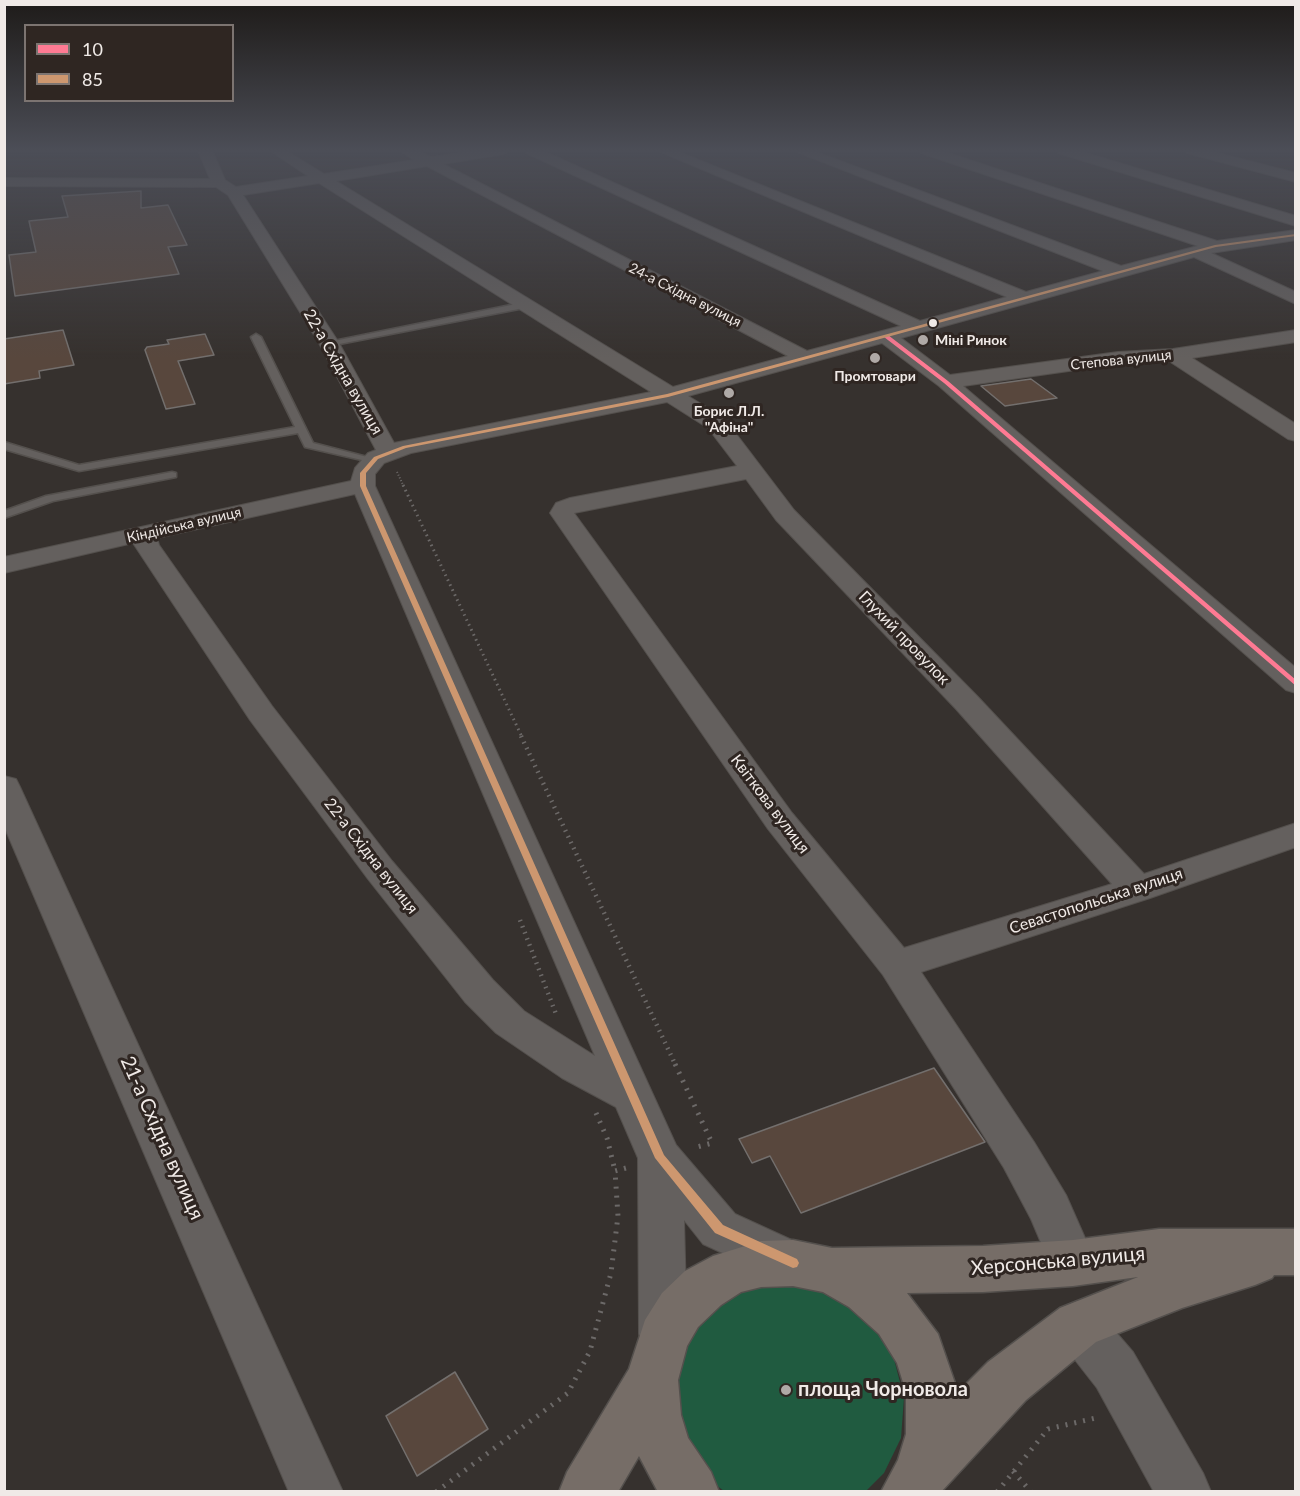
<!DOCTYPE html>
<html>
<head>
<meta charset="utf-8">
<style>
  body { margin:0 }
  #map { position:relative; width:1300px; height:1496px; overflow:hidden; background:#36312e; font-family:Lato,sans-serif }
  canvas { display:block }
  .frame { position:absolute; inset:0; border:6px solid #f0eae7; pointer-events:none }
  .legend { position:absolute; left:24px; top:24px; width:210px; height:78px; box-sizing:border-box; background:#2f2622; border:2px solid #7c7471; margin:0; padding:8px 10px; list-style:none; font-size:18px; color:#f0eae7 }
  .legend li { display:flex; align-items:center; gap:12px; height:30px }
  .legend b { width:30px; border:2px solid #7c7471 }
</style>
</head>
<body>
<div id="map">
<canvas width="1300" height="1496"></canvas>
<div class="frame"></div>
<ul class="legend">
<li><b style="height:8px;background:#fe7a93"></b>10</li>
<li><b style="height:8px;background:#cd976f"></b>85</li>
</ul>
</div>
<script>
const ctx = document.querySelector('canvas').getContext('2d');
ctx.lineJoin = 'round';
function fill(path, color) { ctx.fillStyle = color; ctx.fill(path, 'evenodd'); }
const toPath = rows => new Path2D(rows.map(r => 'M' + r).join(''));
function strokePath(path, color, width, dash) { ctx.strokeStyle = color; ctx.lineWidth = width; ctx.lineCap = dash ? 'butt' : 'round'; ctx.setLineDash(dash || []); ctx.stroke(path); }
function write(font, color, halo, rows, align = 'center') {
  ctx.font = font + ' Lato,sans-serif'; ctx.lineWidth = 6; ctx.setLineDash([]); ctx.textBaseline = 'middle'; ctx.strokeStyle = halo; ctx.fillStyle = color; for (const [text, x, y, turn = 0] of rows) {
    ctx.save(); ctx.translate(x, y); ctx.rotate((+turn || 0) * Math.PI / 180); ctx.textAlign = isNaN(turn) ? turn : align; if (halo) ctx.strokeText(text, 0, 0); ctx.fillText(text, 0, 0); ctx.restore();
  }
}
const green = toPath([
  [773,1282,809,1286,844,1301,873,1326,894,1359,904,1398,901,1438,884,1473,865,1492,724,1491,704,1476,682,1442,672,1366,686,1332,739,1288]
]);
const building = toPath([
  [141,191,141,208,168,205,187,245,168,247,179,274,15,296,9,255,36,252,29,221,68,217,62,196,141,191],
  [63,330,74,365,39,371,40,378,4,384,4,339,63,330],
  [205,334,214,355,178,361,195,404,166,409,145,350,147,347,169,344,167,340,205,334],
  [1031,379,1057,398,1005,406,981,386,1031,379],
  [934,1068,985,1142,801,1213,770,1156,752,1163,739,1139,934,1068],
  [455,1372,488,1429,417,1476,386,1416,455,1372]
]);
const pathFar3 = toPath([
  [397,472,404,487]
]);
const pathFar2 = toPath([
  [403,485,522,737]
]);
const pathFar1 = toPath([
  [521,736,676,1066],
  [520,920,556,1014]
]);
const path = toPath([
  [675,1064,712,1143,697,1147],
  [596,1113,607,1138,615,1171],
  [1013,1471,1031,1492],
  [436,1492,568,1393,590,1351,611,1273,618,1216,615,1171,626,1168],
  [997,1492,1048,1429,1100,1417]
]);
const lane = toPath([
  [526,302,529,303,529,307,329,346,324,343,526,302],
  [256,334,261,337,313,443,375,459,375,463,305,447,298,433,79,471,4,449,4,442,79,465,295,427,251,337,256,334],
  [172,472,176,473,176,477,53,501,4,518,4,511,46,496,172,472]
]);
const street = toPath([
  [198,150,212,150,225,180,236,187,308,176,269,150,285,150,324,174,414,160,399,150,416,150,431,157,480,150,511,150,504,154,443,164,807,351,901,326,526,153,524,150,541,150,920,321,1007,297,656,150,674,150,1026,292,1103,271,792,150,811,150,1121,266,1198,246,921,153,919,150,939,150,1217,241,1296,230,1296,240,1211,253,1296,292,1296,304,1194,257,901,338,950,375,1118,352,1173,349,1296,330,1296,342,1192,358,1296,424,1296,441,1288,439,1169,361,1118,364,963,386,1296,668,1296,693,1286,690,939,386,882,343,688,396,724,418,794,510,978,697,1144,874,1296,823,1296,847,1150,898,921,972,1034,1142,1066,1195,1096,1263,1090,1278,1073,1285,1056,1278,1031,1219,1004,1168,883,975,768,829,550,513,556,503,570,498,737,466,708,428,667,402,411,453,384,463,375,474,375,486,676,1145,735,1214,807,1247,813,1262,807,1277,790,1284,703,1244,684,1220,687,1334,680,1351,663,1358,646,1351,639,1334,638,1158,616,1107,562,1078,496,1033,465,1002,368,879,250,720,133,543,4,573,4,557,351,481,355,468,368,453,376,450,319,343,228,195,216,187,4,186,4,178,210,179,198,150],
  [427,166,788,356,673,387,336,181,427,166],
  [319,183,651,392,394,443,339,343,243,195,319,183],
  [746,479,776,520,956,709,1112,884,904,948,792,813,574,513,746,479],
  [355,494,595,1056,524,1011,493,980,392,861,272,706,159,545,157,538,355,494],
  [1056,150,1076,150,1296,216,1296,226,1058,153,1056,150],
  [1185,150,1206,150,1296,173,1296,182,1187,153,1185,150],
  [4,776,16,779,20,787,343,1492,289,1492,4,826,4,776],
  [1078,1301,1095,1308,1133,1352,1203,1473,1211,1492,1154,1492,1097,1388,1061,1342,1054,1325,1061,1308,1078,1301]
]);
const primary = toPath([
  [1159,1229,1296,1229,1296,1275,1274,1275,1272,1278,1255,1285,1182,1308,1096,1342,1026,1400,941,1492,881,1492,898,1460,906,1434,906,1392,897,1363,879,1334,849,1307,823,1292,793,1286,761,1287,741,1292,721,1305,698,1327,687,1346,678,1380,681,1415,688,1438,711,1472,719,1492,658,1492,639,1456,618,1492,559,1492,567,1472,629,1369,645,1320,662,1293,685,1271,713,1256,761,1241,793,1240,832,1248,983,1246,1073,1240,1159,1229],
  [1138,1277,1060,1308,988,1362,958,1392,938,1334,907,1293,983,1292,1073,1286,1138,1277]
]);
const bus1 = toPath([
  [884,335,888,335,948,381,1296,680,1296,686,944,383,884,337,884,335]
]);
const bus2 = toPath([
  [1296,234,1296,236,1216,247,668,397,406,448,378,459,366,473,366,486,664,1155,723,1225,797,1259,799,1263,797,1267,793,1268,715,1233,655,1158,360,486,360,473,374,457,403,446,667,394,1215,245,1296,234]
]);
const markers = [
  [933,323,5,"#f0eae7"],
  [923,340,6,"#afa9a6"],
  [875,358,6,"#afa9a6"],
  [729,393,6,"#afa9a6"],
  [786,1390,6,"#afa9a6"]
];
const farStreetnames = [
  ["24-а Східна вулиця",685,295,27],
  ["Степова вулиця",1121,360,-6],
  ["Кіндійська вулиця",184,525,-13]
];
const farPoinames = [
  ["Міні Ринок",935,340,"left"],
  ["Промтовари",875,376],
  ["Борис Л.Л.",729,411],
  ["\"Афіна\"",729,427]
];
const streetNames = [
  ["22-а Східна вулиця",343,372,60],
  ["Глухий провулок",904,638,46],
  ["Квіткова вулиця",770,804,53],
  ["22-а Східна вулиця",371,856,52],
  ["Севастопольська вулиця",1096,901,-18]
];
const nearStreetnames = [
  ["21-а Східна вулиця",162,1138,66],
  ["Херсонська вулиця",1058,1261,-5]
];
const nearPoinames = [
  ["площа Чорновола",798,1390]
];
fill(green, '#205b40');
fill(building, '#58473d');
strokePath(building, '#736f6d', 1.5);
strokePath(lane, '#54504d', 3);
strokePath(street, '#54504d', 2);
strokePath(primary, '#54504d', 3);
strokePath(pathFar3, '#6c6968', 2, [1, 2]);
strokePath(pathFar2, '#6c6968', 3, [1.5, 4]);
strokePath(pathFar1, '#6c6968', 4.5, [1.5, 5]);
strokePath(path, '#6c6968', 5, [2, 7]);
fill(lane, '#64605e');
fill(street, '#64605e');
fill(primary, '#766d67');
fill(bus1, '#fe7a93');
fill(bus2, '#cd976f');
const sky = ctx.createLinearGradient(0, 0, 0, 359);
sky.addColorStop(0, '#1e1b19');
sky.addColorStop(0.42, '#4c4e57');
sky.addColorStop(1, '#4c4e5700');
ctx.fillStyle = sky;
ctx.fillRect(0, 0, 1300, 359);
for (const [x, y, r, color] of markers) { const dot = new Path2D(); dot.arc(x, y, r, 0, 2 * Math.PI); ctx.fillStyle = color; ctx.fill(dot); strokePath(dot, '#2f2622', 2); }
write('14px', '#f0eae7', '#2f2622', farStreetnames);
write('bold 14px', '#f0eae7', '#2f2622', farPoinames);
write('16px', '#f0eae7', '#2f2622', streetNames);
write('20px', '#f0eae7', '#2f2622', nearStreetnames);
write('bold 20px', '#f0eae7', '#2f2622', nearPoinames, 'left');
</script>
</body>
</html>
